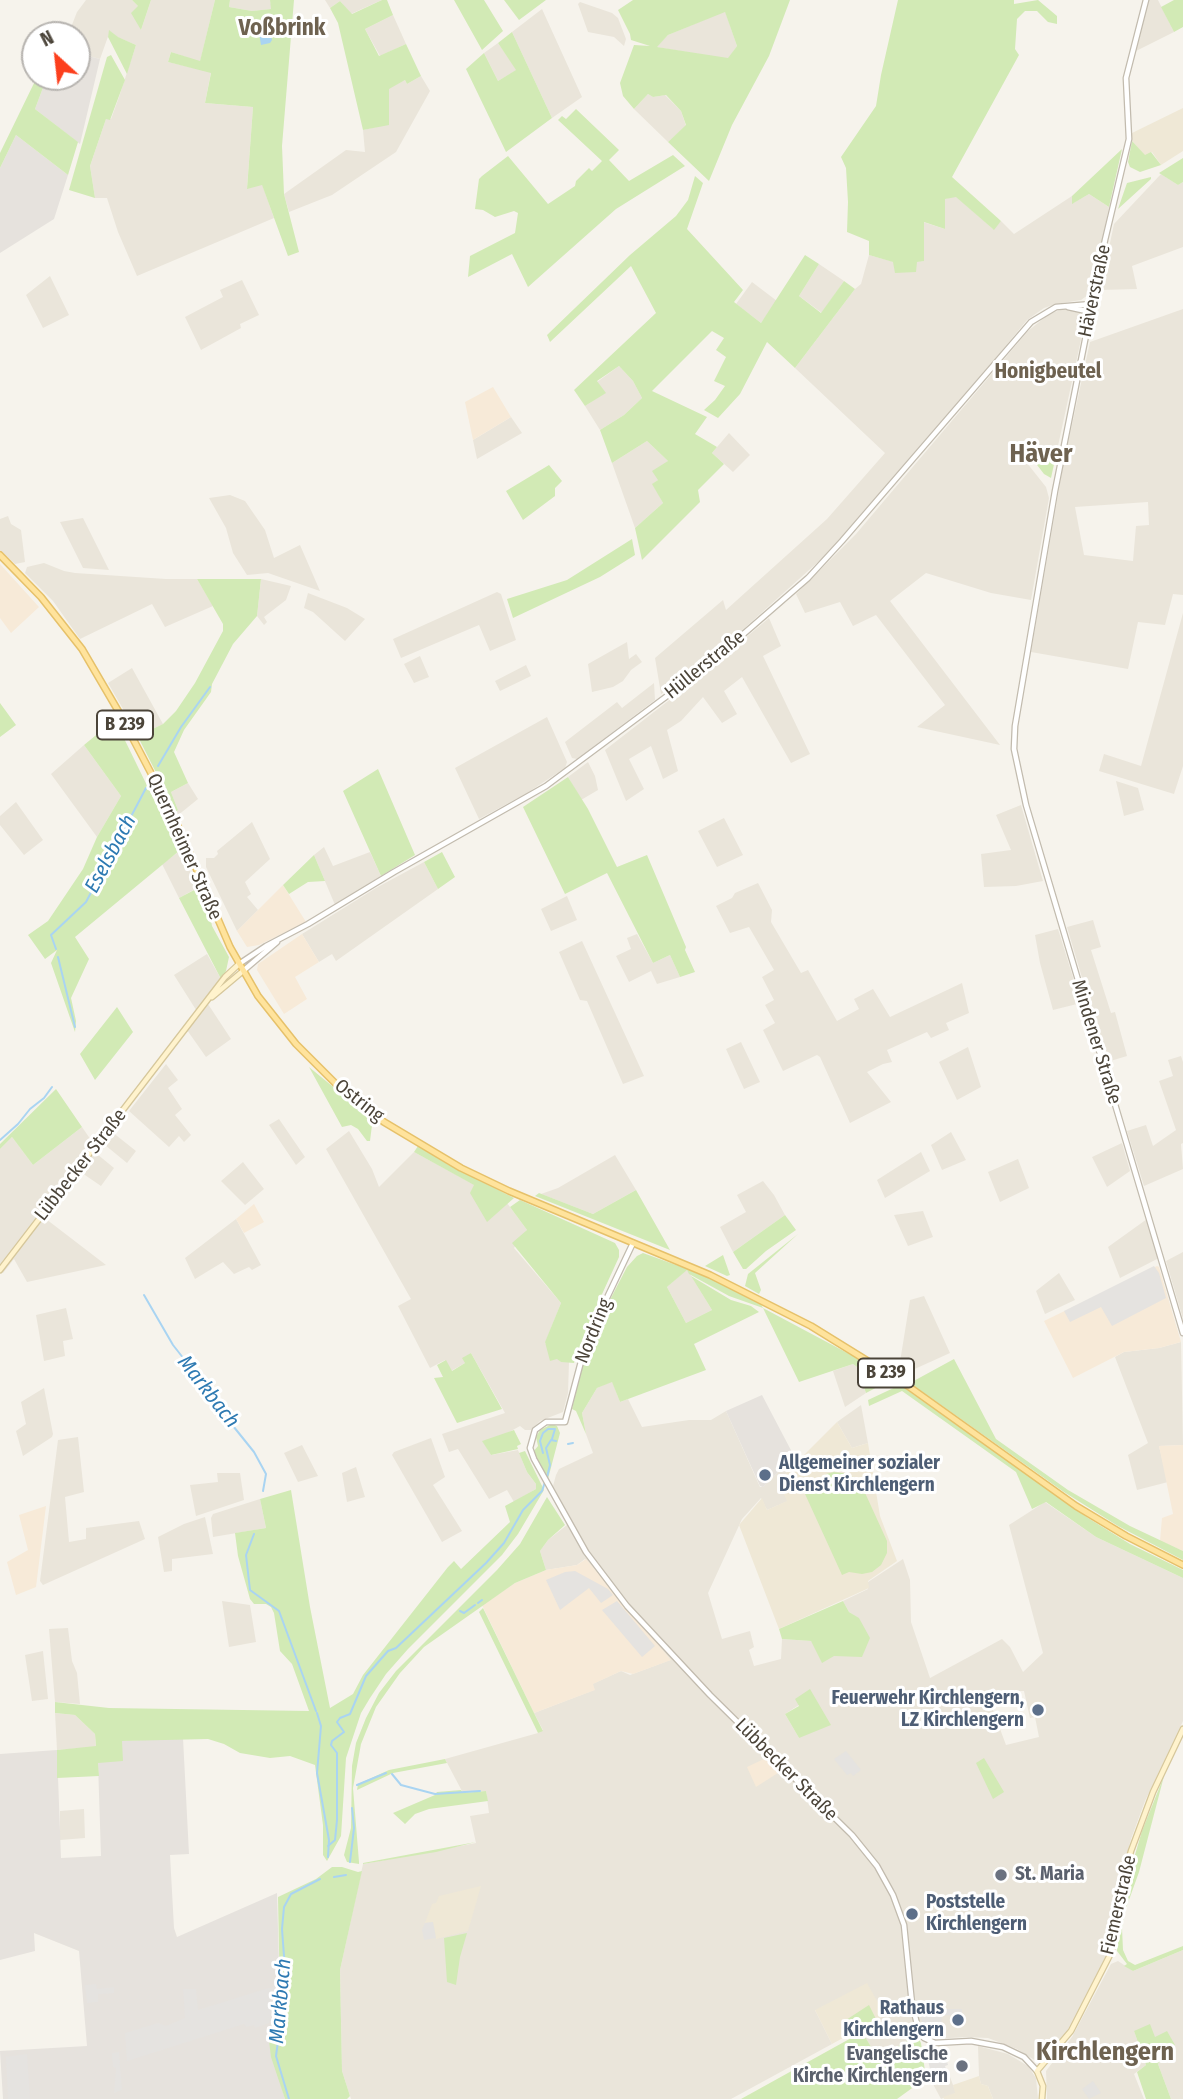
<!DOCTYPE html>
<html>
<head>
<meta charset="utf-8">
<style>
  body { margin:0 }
  #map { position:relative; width:1183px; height:2099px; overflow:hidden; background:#f6f3ec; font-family:"Fira Sans Condensed",sans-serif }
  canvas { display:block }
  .north { position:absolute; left:21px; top:21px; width:70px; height:70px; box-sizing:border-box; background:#fff; border:2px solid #b7b4b0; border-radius:50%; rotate:333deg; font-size:19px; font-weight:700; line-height:28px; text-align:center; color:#4b4439 }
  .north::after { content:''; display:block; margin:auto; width:24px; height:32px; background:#fc3f1d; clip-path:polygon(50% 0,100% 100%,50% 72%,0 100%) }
</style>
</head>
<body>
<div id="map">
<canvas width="1183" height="2099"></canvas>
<div class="north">N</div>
</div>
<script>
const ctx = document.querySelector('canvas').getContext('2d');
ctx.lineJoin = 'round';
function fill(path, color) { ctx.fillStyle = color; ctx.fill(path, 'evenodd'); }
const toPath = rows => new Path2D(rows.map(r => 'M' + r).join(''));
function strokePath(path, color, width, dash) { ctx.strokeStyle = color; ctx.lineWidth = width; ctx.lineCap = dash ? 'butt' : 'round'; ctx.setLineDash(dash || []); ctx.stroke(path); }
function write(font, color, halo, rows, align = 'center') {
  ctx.font = font + ' "Fira Sans Condensed",sans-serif'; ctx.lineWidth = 6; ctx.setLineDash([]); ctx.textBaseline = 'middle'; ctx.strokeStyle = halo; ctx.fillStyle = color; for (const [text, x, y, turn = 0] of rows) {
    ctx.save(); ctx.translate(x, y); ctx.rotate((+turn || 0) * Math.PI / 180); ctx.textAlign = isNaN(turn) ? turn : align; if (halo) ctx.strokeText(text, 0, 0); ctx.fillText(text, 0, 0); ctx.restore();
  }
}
const residential = toPath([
  [86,0,132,0,138,6,141,30,151,0,215,0,200,62,171,52,168,62,211,72,205,103,253,107,247,188,262,184,274,218,137,276,118,232,107,198,95,198,90,166,106,119,111,119,119,97,136,45,117,37,110,31,100,59,77,53,77,35,68,35,77,12],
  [230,0,270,0,272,9,252,11,229,7],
  [325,0,382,0,351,14,340,1,330,8],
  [1149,0,1158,0,1174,32,1136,51],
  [580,2,612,13,618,18,626,39,624,46,614,37,588,32,578,4],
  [542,9,582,97,552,118,512,32],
  [725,11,737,46,728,59,656,47,668,35],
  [393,15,406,44,380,56,365,29],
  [498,43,517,70,498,81,484,53],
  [421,76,430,91,396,152,332,195,289,212,284,194,346,150,365,152,363,130,389,124,388,88,405,80,407,84],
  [648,94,653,97,665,95,681,111,686,126,668,142,634,109],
  [1161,174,1178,185,1183,182,1183,247,1132,266,1137,289,1100,290,1114,224],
  [1089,194,1109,207,1094,281,1088,295,1081,300,1056,304,1044,308,1027,320,977,381,828,553,739,633,686,677,661,694,655,658,723,600,726,610,827,519,885,453,795,368,855,289,861,284,869,255,894,262,924,261,923,222,945,229,944,199,956,196,993,229,1001,221,1014,234,1072,196,1073,203],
  [819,264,844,281,822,313,799,296],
  [50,276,69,315,43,328,26,295],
  [242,280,259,315,240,324,241,328,201,350,185,317,223,297,220,290],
  [752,282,777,301,761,323,736,304],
  [1072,309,1083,314,1085,321,1058,446,1024,448,1019,453,1046,487,1049,498,1031,600,991,593,926,573,890,601,1000,745,917,727,945,705,876,615,853,626,840,602,805,613,796,594,856,534,1028,331,1049,314,1063,309],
  [1183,309,1183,595,1173,594,1165,625,1138,622,1128,669,1031,652,1063,466,1090,342],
  [1148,502,1149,525,1136,526,1133,561,1084,555,1075,507],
  [619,366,633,381,642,398,624,415,600,430,585,406,605,393,597,382],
  [511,417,522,433,477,459,473,440],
  [729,433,750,455,733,472,712,453],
  [647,441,668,461,658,480,653,484,663,503,635,528,612,463],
  [230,495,245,501,265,530,274,558,300,545,320,591,268,573,247,575,233,553,226,528,209,498],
  [8,516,11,524,21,530,25,562,15,564,0,550,0,519],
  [83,518,109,570,83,568,60,522],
  [44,563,64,571,75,573,166,579,197,579,213,606,165,627,152,604,80,639,53,601,25,573,27,567],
  [261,579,291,586,286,600,264,617,267,622,264,625,257,616],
  [497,592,501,594,516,640,490,651,479,625,401,658,393,639],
  [308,593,347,608,365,619,345,641,313,612,304,608],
  [1183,613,1183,766,1174,794,1099,771,1104,754,1141,766],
  [769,618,781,646,763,656,810,754,791,763,742,677,724,691,737,714,722,723,703,697,681,721,667,730,678,771,663,779,651,746,629,759,644,789,626,801,605,750,699,677],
  [627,642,629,659,636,654,642,662,631,670,623,681,613,687,592,692,588,664],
  [420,656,429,677,414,683,404,664],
  [526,665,531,676,500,691,495,681],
  [132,668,163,724,142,734,133,720,130,721,108,683],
  [654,683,655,700,577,759,572,758,565,742,617,702,622,708],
  [547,717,567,762,565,768,527,793,479,819,455,768],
  [84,745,121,796,97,837,51,774],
  [588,762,595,776,598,790,581,800,568,777],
  [1116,781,1138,788,1144,810,1124,816],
  [188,783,198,799,177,816,175,813,178,810,171,792],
  [16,802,43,840,24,855,0,825,0,816],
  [1021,805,1043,881,1016,886,984,887,981,854,1011,850,996,815],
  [724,818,743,855,717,867,698,831],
  [252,822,270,859,245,882,251,894,247,897,258,910,237,931,206,867,206,858,214,858,218,854,217,851],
  [324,847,333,866,370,852,381,876,335,905,314,855],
  [181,850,197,888,179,898,162,864],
  [424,862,438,889,336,961,332,954,319,962,302,934,376,888],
  [758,883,772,910,771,922,801,973,808,970,837,1021,859,1009,854,999,873,989,890,1017,962,983,969,1013,946,1023,949,1030,931,1038,927,1032,887,1050,892,1062,883,1064,867,1072,891,1102,850,1123,820,1057,817,1055,783,1071,763,1030,775,1023,765,1005,774,1000,762,977,774,970,749,927,730,933,716,906,732,898,735,893],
  [567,896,577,920,551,931,541,909],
  [1093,920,1101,947,1091,950,1111,1013,1115,1012,1127,1056,1107,1062,1067,927],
  [1058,929,1081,1003,1053,1010,1040,963,1035,935],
  [637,934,653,963,670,955,680,977,657,984,651,971,629,982,616,956,631,949,627,938],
  [582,941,644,1076,623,1084,587,1001,580,1000,559,952],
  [207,954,221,979,206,1001,231,1039,206,1057,187,1030,198,1013,174,975],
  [741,1042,760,1082,744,1089,726,1049],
  [968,1047,981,1087,957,1100,939,1062],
  [1181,1056,1183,1062,1183,1143,1181,1144,1183,1169,1144,1186,1127,1131,1146,1125,1153,1146,1176,1130,1159,1081,1173,1076,1168,1060],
  [166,1064,178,1080,168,1088,182,1109,175,1115,191,1135,184,1142,179,1136,169,1147,129,1111],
  [279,1119,305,1157,296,1165,269,1125],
  [82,1127,93,1143,107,1128,136,1151,127,1163,105,1145,97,1154,114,1168,101,1186,82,1173,46,1219,106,1265,27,1282,14,1259,3,1273,0,1270,0,1149,12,1137,33,1165],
  [349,1131,372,1169,379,1187,414,1152,475,1185,487,1221,507,1203,527,1230,514,1248,561,1303,545,1343,561,1362,569,1362,568,1393,563,1412,540,1421,531,1430,525,1430,520,1426,502,1436,483,1441,491,1455,518,1450,527,1472,536,1484,536,1489,514,1502,507,1490,489,1499,458,1449,449,1452,442,1434,505,1413,471,1353,465,1363,451,1371,445,1360,430,1368,398,1306,411,1299,326,1149],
  [951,1132,966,1160,942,1170,931,1145],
  [1122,1143,1130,1171,1107,1187,1092,1157],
  [921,1152,930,1171,885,1198,877,1180],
  [615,1155,636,1190,593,1214,541,1194,558,1188],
  [1018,1159,1029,1188,1000,1202,988,1172],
  [243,1162,264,1189,245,1205,221,1181],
  [763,1181,774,1195,785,1215,733,1252,720,1227,746,1212,737,1195],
  [923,1211,933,1237,908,1246,894,1215],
  [236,1219,261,1265,252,1270,249,1267,234,1274,223,1262,195,1279,185,1258],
  [1147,1219,1159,1258,1120,1278,1108,1247],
  [1183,1252,1183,1319,1166,1261],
  [687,1269,712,1310,686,1323,667,1287],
  [1059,1273,1075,1300,1045,1314,1036,1291],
  [924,1296,950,1353,908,1372,899,1368,910,1300],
  [66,1308,73,1339,63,1341,65,1356,44,1361,36,1315],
  [1181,1342,1183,1445,1159,1446,1168,1482,1137,1490,1128,1455,1148,1443,1115,1357,1124,1352,1159,1348],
  [853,1364,857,1367,866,1393,845,1407,833,1371],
  [612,1381,620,1402,628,1399,642,1427,689,1420,711,1420,726,1411,760,1487,763,1487,794,1456,797,1462,778,1481,788,1501,767,1510,761,1498,742,1519,708,1593,722,1639,750,1631,754,1647,749,1650,754,1666,781,1659,782,1639,811,1641,834,1656,862,1656,865,1648,861,1624,859,1619,849,1612,843,1601,868,1589,868,1582,903,1559,910,1580,911,1622,930,1678,1002,1639,1010,1647,1023,1672,1043,1653,1009,1525,1045,1502,1096,1537,1183,1578,1183,1721,1145,1801,1131,1839,1116,1897,1109,1950,1067,2031,1044,2060,1036,2061,1017,2049,988,2038,966,2037,934,2039,924,2031,878,2058,860,2029,885,2015,815,2010,832,2044,731,2099,351,2099,342,2071,340,1970,363,1864,476,1843,470,1816,489,1813,486,1791,463,1793,445,1759,538,1733,543,1730,534,1713,594,1690,592,1684,621,1671,630,1675,670,1660,585,1559,577,1565,546,1570,540,1551,548,1540,572,1521,553,1486,556,1475,559,1469,593,1453,586,1434,582,1413,597,1388],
  [1019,1691,1024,1691,1030,1718,1035,1717,1039,1737,1006,1745,990,1702],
  [799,1705,799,1738,785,1714],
  [44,1388,53,1434,52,1437,23,1456,16,1431,26,1424,21,1402],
  [861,1405,868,1443,852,1448,837,1422],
  [78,1437,84,1492,65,1497,69,1542,86,1539,86,1528,139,1521,145,1539,43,1585,40,1581,58,1440],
  [431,1438,445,1477,433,1485,462,1531,442,1542,392,1455,394,1452],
  [302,1445,318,1476,298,1482,284,1453],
  [356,1467,365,1497,347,1502,342,1473],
  [217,1473,240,1473,244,1500,196,1516,190,1485,218,1482],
  [260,1499,266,1528,213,1537,211,1518,213,1514],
  [205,1517,213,1554,172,1559,172,1571,164,1572,158,1537,184,1524],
  [222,1601,250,1605,256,1642,229,1647],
  [68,1628,72,1661,77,1673,80,1704,55,1702,49,1629],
  [43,1651,48,1699,32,1701,25,1655],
  [55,1713,75,1715,95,1734,96,1747,57,1750],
  [84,1809,85,1838,60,1840,60,1811],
  [1183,1950,1183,2099,1171,2099,1158,2064,1174,2046,1134,2031,1146,2065,1134,2074,1144,2099,1047,2099,1046,2071,1072,2037,1111,1964,1118,1961,1133,1971],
  [978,2046,1008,2054,1028,2066,1036,2078,1038,2099,993,2099,988,2086,981,2084,979,2076],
  [950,2077,956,2093,941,2099,933,2084]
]);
const commercial = toPath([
  [493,387,511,417,473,440,465,402],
  [0,564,39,607,11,633,0,618],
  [283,885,306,922,259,945,247,947,237,931],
  [302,934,319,962,295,977,307,999,284,1014,257,970,258,964],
  [254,1204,264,1222,244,1233,236,1219],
  [1157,1266,1159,1267,1181,1342,1159,1348,1124,1352,1073,1378,1044,1321],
  [1183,1445,1183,1551,1160,1541,1162,1518,1173,1514,1159,1446],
  [46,1506,36,1587,16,1595,7,1562,28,1550,19,1515],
  [586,1559,671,1660,633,1674,621,1671,593,1684,595,1690,534,1713,482,1605,515,1583,546,1570,577,1565],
  [766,1758,781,1771,756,1787,747,1767]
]);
const industrial = toPath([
  [77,53,100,59,80,144,35,109,47,77,77,77],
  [16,135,68,175,54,219,0,253,0,168],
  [762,1395,794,1456,763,1487,760,1486,726,1411],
  [183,1738,189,1854,170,1855,174,1928,177,1937,277,1893,280,2001,279,2078,285,2099,3,2099,0,2051,87,2046,79,1951,34,1933,35,1951,0,1960,0,1754,57,1750,61,1858,101,1856,98,1763,122,1741]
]);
const education = toPath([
  [1183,108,1183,151,1161,165,1152,152,1145,156,1132,141,1132,133],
  [837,1422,852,1448,868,1443,880,1516,897,1561,868,1581,869,1588,779,1629,739,1525,762,1498,767,1510,787,1501,778,1481],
  [481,1886,468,1931,436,1939,433,1922,425,1923,432,1904,436,1903,439,1896],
  [867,1983,885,2015,832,2044,815,2010],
  [979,2076,981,2084,988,2086,993,2099,944,2099,943,2097,955,2093,953,2085]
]);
const green = toPath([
  [132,0,151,0,141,30,131,13,138,6],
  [215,0,230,0,229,7,252,11,271,9,270,0,294,0,282,146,284,194,299,252,288,256,262,185,247,189,253,107,205,103,211,73,168,62,171,52,200,61],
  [382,0,387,0,393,15,365,29,379,56,406,44,421,76,407,84,405,80,389,89,389,125,363,130,338,23,330,8,340,1,352,14],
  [454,0,484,0,503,31,482,50],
  [504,0,546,0,519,20],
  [633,0,790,0,769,56,732,125,709,181,668,142,686,125,681,111,666,95,653,97,648,94,634,109,623,96,620,83,634,45,650,46,631,40,630,34,618,10],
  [725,12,737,46,728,58,657,47,668,35],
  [898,0,1014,0,1014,4,1038,0,1057,16,1057,24,1048,22,1037,11,1025,11,1017,19,1015,49,1019,55,952,177,1001,221,994,230,956,197,945,199,945,229,924,222,924,261,917,262,916,272,895,273,893,262,869,255,869,241,847,232,848,202,846,168,841,157,876,106,881,75],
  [1174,0,1183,0,1183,27,1174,32,1161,7],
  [109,30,118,37,136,45,127,74,108,37],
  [512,32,552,118,506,152,466,69,484,53,498,81,516,70,498,43],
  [111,55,125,80,110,120,106,119,90,166,95,198,69,190,107,57],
  [37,77,47,77,35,109,78,142,68,175,16,135,0,168,0,153],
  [576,109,619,150,609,160,629,181,673,155,685,166,616,209,528,287,512,254,468,277,470,256,515,233,518,213,514,211,495,217,483,210,475,209,479,179,482,176,508,156,548,204,575,186,576,181,589,168,592,171,602,161,558,120,562,116,566,119],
  [1132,141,1145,155,1151,152,1161,165,1140,172,1130,167,1128,162],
  [1122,149,1109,207,1089,194,1072,204,1072,196],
  [1183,158,1183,182,1178,185,1159,173],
  [695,176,703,183,687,229,743,290,734,302,761,323,805,255,819,264,799,296,821,313,844,281,855,289,795,368,767,342,740,394,718,418,704,410,715,400,725,386,714,381,726,357,716,350,724,338,712,331,652,391,707,417,695,434,717,447,712,453,724,464,698,490,700,502,642,560,635,528,663,503,652,484,658,480,652,471,668,461,647,441,612,463,600,430,624,415,642,398,633,381,619,366,597,381,606,393,585,406,574,390,656,313,631,266,550,342,547,335,630,255,676,216,688,200],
  [1151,177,1151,179,1118,209,1127,183],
  [1058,446,1051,478,1044,474,1024,448],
  [549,465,562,481,555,488,555,496,523,520,506,491],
  [632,539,635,555,600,577,513,618,507,599,567,580],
  [197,579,261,579,257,616,233,644,212,684,211,692,184,730,174,752,188,783,171,792,178,810,176,812,130,721,133,719,142,734,163,724,176,711,195,683,223,631,223,624],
  [0,703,16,725,0,737],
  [112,722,116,722,179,851,75,937,89,959,71,998,76,1021,75,1032,51,963,57,950,45,959,28,935,48,921,83,869,97,837,121,796,84,745],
  [378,769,415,855,381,876,343,791],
  [568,777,588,809,617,867,647,855,686,947,685,950,695,972,680,977,670,955,653,963,607,873,565,894,523,807],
  [442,852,455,877,438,889,424,862],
  [314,855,325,881,308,882,289,894,283,885],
  [198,888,210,915,212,926,229,957,226,971,221,979,179,898],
  [117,1007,133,1032,95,1080,80,1054],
  [309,1067,366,1114,372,1125,370,1141,367,1141,358,1129,351,1125,342,1127],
  [56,1089,82,1127,33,1165,12,1137,0,1149,0,1144],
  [418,1146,449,1165,514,1198,487,1222,470,1193,474,1185,414,1152],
  [636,1190,670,1250,535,1196,539,1193,593,1214],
  [520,1200,615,1243,619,1250,619,1257,587,1327,574,1363,561,1362,557,1359,550,1361,545,1342,561,1303,512,1243,527,1230,510,1207],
  [785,1215,796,1230,766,1251,746,1269,743,1269,733,1252],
  [798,1234,755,1273,761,1290,759,1294,745,1286,748,1274],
  [643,1253,687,1269,723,1284,760,1302,763,1308,853,1356,891,1380,866,1393,857,1367,853,1364,799,1382,763,1308,729,1296,689,1274,687,1270,667,1287,686,1323,712,1310,691,1276,731,1300,751,1306,759,1312,694,1344,706,1370,620,1402,612,1382,597,1388,582,1413,586,1434,576,1411,572,1409,582,1365,599,1321,627,1267,637,1256],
  [723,1255,730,1275,727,1276,705,1266],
  [471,1353,502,1409,457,1423,434,1378,443,1377,437,1365,446,1360,452,1371,465,1363,462,1358],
  [954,1359,996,1439,1068,1490,1130,1526,1183,1551,1183,1560,1118,1526,1064,1492,910,1383],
  [900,1385,1088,1518,1130,1544,1183,1570,1183,1578,1096,1537,1046,1502,1032,1509,1016,1472,902,1391,869,1406,868,1400],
  [552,1424,557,1426,560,1433,548,1479,533,1452,538,1446,536,1437,540,1430],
  [514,1430,521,1444,517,1446,518,1449,491,1455,482,1441],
  [525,1451,544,1490,518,1534,502,1555,408,1649,386,1674,370,1698,361,1713,346,1758,341,1836,327,1861,323,1855,323,1825,315,1765,290,1756,270,1758,240,1753,224,1744,208,1739,122,1741,123,1761,98,1763,99,1776,57,1778,57,1750,96,1746,95,1734,75,1715,55,1713,55,1702,109,1708,309,1711,292,1664,280,1651,274,1613,271,1607,266,1604,254,1604,250,1599,238,1556,235,1533,266,1528,260,1499,291,1490,310,1607,330,1708,353,1694,363,1675,448,1567,454,1561,461,1569,510,1522,505,1506,536,1489,536,1484,527,1472,519,1453],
  [834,1472,849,1474,861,1484,887,1541,887,1553,881,1565,872,1572,862,1574,849,1572,842,1575,805,1494,811,1491,826,1474],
  [547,1497,565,1525,548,1540,540,1551,546,1570,515,1583,424,1647,400,1673,376,1707,361,1744,353,1788,359,1862,359,1864,347,1862,344,1855,351,1828,352,1766,356,1743,366,1718,379,1693,396,1671,497,1570,520,1544],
  [843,1601,849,1612,859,1618,870,1638,862,1657,834,1656,822,1663,811,1641,782,1639,779,1629],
  [483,1608,534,1713,543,1731,538,1733,479,1612],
  [810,1689,831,1725,799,1738,785,1714,799,1706,795,1699],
  [984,1758,1004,1792,993,1799,976,1763],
  [445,1759,447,1763,393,1773,357,1790,358,1784,389,1770],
  [1164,1776,1139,1872,1125,1911,1122,1928,1123,1950,1128,1961,1135,1965,1183,1946,1183,1950,1133,1971,1124,1966,1127,1964,1117,1951,1122,1899,1142,1831],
  [461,1790,463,1793,486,1791,488,1801,429,1809,415,1814,405,1824,393,1813,435,1795,437,1792],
  [476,1842,436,1852,363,1864,363,1863],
  [332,1867,342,1867,358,1872,362,1871,340,1970,342,2071,350,2096,347,2099,285,2099,271,2057,269,2041,280,2001,278,1897,316,1879],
  [467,1933,460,1957,456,1985,447,1982,444,1938],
  [869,2005,876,2019,855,2030,848,2025,846,2020],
  [1150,2024,1155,2037,1167,2031,1175,2045,1158,2064,1171,2099,1146,2099,1137,2072,1146,2065,1134,2031],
  [862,2032,878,2058,917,2035,921,2043,926,2078,897,2099,741,2099]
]);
const parking = toPath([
  [1154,1266,1159,1273,1166,1298,1112,1326,1101,1307,1070,1322,1064,1311],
  [575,1571,608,1589,613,1595,601,1603,589,1588,560,1610,546,1580,565,1572],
  [617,1601,655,1646,642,1657,602,1610],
  [846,1751,861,1770,853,1776,851,1773,847,1775,834,1759],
  [433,1922,436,1938,424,1940,422,1930,425,1923],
  [96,1984,97,1989,114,1987,114,1993,98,1994,98,2002,87,2003,85,1985],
  [275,1986,275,2000,269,2023,255,2028,254,2025,246,2027,244,2024,127,2061,125,2033,158,2023,166,2026,185,2018,183,1989,196,1989,198,2010],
  [943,2009,962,2009,962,2016,942,2015,941,2027,932,2026,931,2031,925,2030,920,2015],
  [943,2047,948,2065,945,2066,946,2069,931,2074,926,2050],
  [119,2052,122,2090,114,2093,116,2068,113,2067,112,2053],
  [27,2054,30,2099,8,2099,6,2057],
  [1093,2081,1101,2093,1089,2099,1082,2089]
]);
const water = toPath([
  [263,27,270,28,272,40,270,43,261,45,259,33]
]);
const stream = toPath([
  [158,766,181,727,210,687],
  [56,949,51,935,86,902,146,788],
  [58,957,75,1027],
  [0,1140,18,1124,30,1109,44,1098,52,1087],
  [144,1295,173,1345,195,1373,217,1406,254,1452,266,1474,263,1491],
  [568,1444,573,1443],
  [543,1453,540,1441,543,1433,548,1429,555,1429,552,1439],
  [547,1477,550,1465,546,1448,551,1440,556,1441],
  [254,1534,246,1555,250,1590,279,1611,316,1711],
  [478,1603,482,1600],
  [460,1611,464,1613,475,1605],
  [317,1713,321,1726,317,1773,329,1840,328,1857],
  [392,1774,401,1785,435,1794,480,1791],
  [357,1785,386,1773],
  [328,1846,335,1840,337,1820,337,1753,331,1745,332,1741,344,1732,337,1722,340,1718,350,1714,366,1676,388,1651,396,1648,486,1563,504,1543,523,1510,542,1491,545,1482],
  [350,1862,354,1828,352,1808],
  [334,1877,346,1875],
  [289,2099,276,2056,286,1983,282,1929,284,1907,291,1894,320,1879]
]);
const tertiary = toPath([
  [1146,0,1126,78,1129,139,1105,240,1055,491,1015,726,1014,749,1026,805,1183,1333],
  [1068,307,1091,312],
  [239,964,266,946,308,924,394,872,546,786,702,670,808,578,842,541,1031,322,1056,307,1092,304],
  [243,971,277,942],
  [633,1243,594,1325,583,1354,565,1422,546,1422,535,1430,530,1448,534,1459,586,1552,627,1606,710,1695,852,1835,877,1866,893,1895,904,1925,912,2004,918,2028,924,2038,935,2043,971,2041,1003,2047,1024,2057,1037,2071]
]);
const secondary = toPath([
  [212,997,243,971],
  [0,1270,225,977,239,964],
  [1042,2099,1043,2086,1037,2071,1071,2031,1112,1951,1120,1890,1131,1851,1153,1792,1183,1729]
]);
const primary = toPath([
  [0,555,41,597,82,649,120,714,174,817,230,947,258,996,296,1044,339,1087,384,1122,461,1168,509,1191,710,1275,811,1326,908,1386,1076,1506,1126,1536,1183,1565]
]);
const markers = [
  [765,1475,7,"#5c6f8a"],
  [1038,1710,7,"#5c6f8a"],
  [1001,1875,7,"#6b7280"],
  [912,1914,7,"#5c6f8a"],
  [958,2020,7,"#5c6f8a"],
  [962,2066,7,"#6b7280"]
];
const shields = [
  [125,725,56],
  [886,1373,56]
];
const shieldNames = [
  ["B 239",125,725],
  ["B 239",886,1373]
];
const streetNames = [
  ["Häverstraße",1095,291,-78],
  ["Hüllerstraße",705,665,-39],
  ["Quernheimer Straße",184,847,66],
  ["Mindener Straße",1096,1042,73],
  ["Ostring",359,1101,38],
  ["Lübbecker Straße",81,1165,-52],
  ["Nordring",594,1331,-68],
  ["Lübbecker Straße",786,1770,45],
  ["Fiemerstraße",1119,1905,-77]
];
const serviceNames = [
  ["Allgemeiner sozialer",779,1464],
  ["Dienst Kirchlengern",779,1486],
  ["Feuerwehr Kirchlengern,",1024,1699,"right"],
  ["LZ Kirchlengern",1024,1721,"right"],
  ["Poststelle",926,1903],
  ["Kirchlengern",926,1925],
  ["Rathaus",944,2009,"right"],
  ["Kirchlengern",944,2031,"right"]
];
const worshipNames = [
  ["St. Maria",1015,1875],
  ["Evangelische",948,2055,"right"],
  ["Kirche Kirchlengern",948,2077,"right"]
];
const neighbourhoodNames = [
  ["Honigbeutel",1048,372]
];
const waterNames = [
  ["Eselsbach",111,854,-62],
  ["Markbach",208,1392,52],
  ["Markbach",281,2001,-85]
];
const quarterNames = [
  ["Voßbrink",282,29]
];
const districtNames = [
  ["Häver",1041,455],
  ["Kirchlengern",1105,2053]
];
fill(residential, '#eae5da');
fill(commercial, '#f7ead8');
fill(industrial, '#e6e2dd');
fill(education, '#efe8d6');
fill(green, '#d2eab5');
fill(parking, '#e5e3e0');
fill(water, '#a9d4f2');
strokePath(stream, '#a9d4f2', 2);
strokePath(tertiary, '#c2bbae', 7);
strokePath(secondary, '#d6c79b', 7);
strokePath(primary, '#e6c16a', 8);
strokePath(tertiary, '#fff', 4.5);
strokePath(secondary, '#fff3cd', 4.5);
strokePath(primary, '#ffe39c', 5);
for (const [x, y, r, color] of markers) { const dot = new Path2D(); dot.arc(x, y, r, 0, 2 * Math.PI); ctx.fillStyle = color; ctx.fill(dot); strokePath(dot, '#fff', 2.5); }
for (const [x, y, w] of shields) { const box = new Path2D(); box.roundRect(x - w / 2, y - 14.5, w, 29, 5); ctx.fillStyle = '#fff'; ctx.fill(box); strokePath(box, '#4b4439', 2); }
write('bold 18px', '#4b4439', null, shieldNames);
write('19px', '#4b4439', '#fff', streetNames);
write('bold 19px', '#4e5e75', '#fff', serviceNames, 'left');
write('bold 19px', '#5b616d', '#fff', worshipNames, 'left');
write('bold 21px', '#6e6250', '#fff', neighbourhoodNames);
write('italic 21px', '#2e7ab2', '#fff', waterNames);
write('bold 23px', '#6e6250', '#fff', quarterNames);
write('bold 26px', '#6e6250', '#fff', districtNames);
</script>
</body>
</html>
